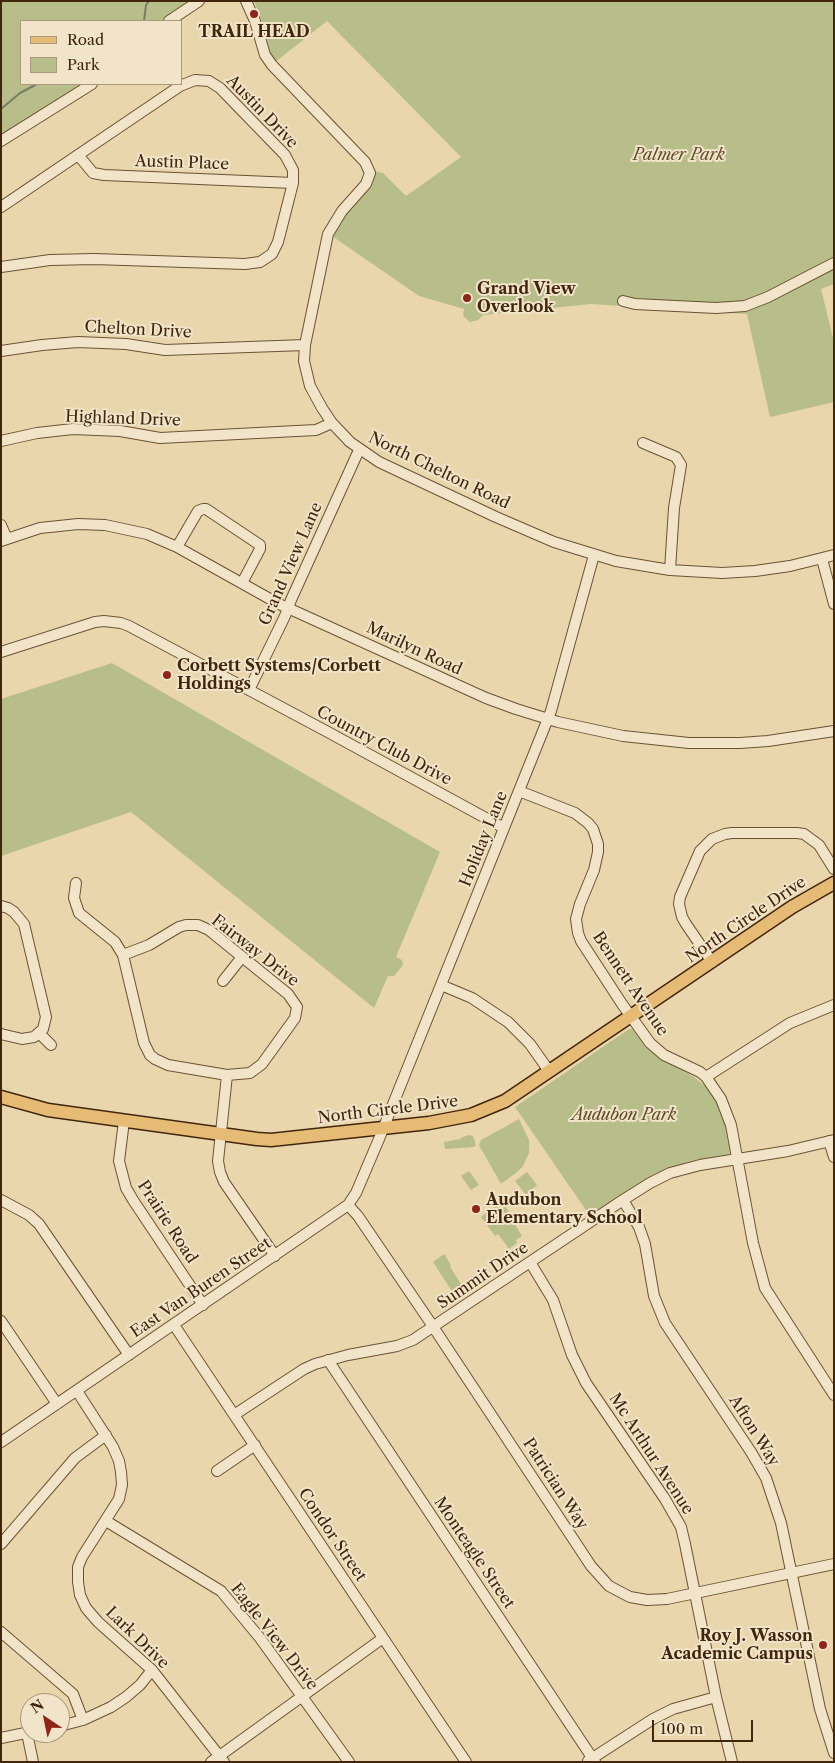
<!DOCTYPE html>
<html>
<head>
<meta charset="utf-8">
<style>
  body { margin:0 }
  #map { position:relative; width:835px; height:1763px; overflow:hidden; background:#ead6ac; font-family:"Libre Caslon Text",serif }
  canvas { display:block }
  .frame { position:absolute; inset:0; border:2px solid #42260c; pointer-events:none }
  .legend { position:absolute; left:20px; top:20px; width:162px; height:65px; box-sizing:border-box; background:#f1e4c9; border:1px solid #ab987d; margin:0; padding:6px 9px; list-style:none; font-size:15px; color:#42260c }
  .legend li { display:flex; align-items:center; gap:10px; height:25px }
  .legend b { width:25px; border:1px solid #ab987d }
  .north { position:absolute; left:20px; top:1693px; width:50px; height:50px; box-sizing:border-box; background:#f1e4c9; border:1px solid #ab987d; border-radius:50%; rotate:326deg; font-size:14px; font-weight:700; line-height:20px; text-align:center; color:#42260c }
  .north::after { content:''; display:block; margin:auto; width:18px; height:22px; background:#8f2418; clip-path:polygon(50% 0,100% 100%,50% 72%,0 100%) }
  .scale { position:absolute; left:652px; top:1720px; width:101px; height:22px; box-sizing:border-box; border:2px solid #42260c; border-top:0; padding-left:6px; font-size:15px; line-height:18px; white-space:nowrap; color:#42260c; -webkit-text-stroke:4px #f1e4c9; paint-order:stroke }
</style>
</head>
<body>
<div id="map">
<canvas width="835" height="1763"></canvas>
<div class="frame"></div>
<ul class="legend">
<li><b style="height:6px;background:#e5bb76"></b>Road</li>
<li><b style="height:14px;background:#b7be89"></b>Park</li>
</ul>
<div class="north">N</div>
<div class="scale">100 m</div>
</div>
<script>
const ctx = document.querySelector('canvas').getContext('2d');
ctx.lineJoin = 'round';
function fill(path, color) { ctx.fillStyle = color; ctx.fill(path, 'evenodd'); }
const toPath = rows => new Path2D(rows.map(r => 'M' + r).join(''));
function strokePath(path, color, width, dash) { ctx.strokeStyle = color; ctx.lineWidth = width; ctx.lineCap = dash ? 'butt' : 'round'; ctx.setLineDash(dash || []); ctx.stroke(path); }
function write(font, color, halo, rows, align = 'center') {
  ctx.font = font + ' "Libre Caslon Text",serif'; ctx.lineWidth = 4; ctx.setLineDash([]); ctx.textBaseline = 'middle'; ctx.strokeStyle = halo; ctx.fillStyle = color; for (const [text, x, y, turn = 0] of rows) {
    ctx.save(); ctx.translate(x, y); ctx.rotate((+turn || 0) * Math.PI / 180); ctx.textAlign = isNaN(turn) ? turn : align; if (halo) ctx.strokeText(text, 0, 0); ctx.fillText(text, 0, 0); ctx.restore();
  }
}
const green = toPath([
  [1,1,193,1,164,21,21,21,21,84,86,84,1,139],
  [254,1,834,1,834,284,821,289,834,342,834,402,770,417,747,314,591,304,483,315,478,320,470,322,463,316,464,309,419,296,332,236,333,231,374,171,383,173,406,196,461,157,327,21,274,63,270,54,264,26],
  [112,663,440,852,396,957,402,960,403,965,394,976,388,976,374,1008,131,812,1,856,1,699],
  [629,1029,632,1029,652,1052,694,1077,706,1087,717,1100,727,1124,731,1153,728,1155,694,1160,676,1166,650,1177,590,1216,515,1107],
  [519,1119,529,1140,529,1153,523,1166,516,1173,501,1184,479,1145,481,1140],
  [469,1135,473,1136,476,1145,474,1147,445,1149,444,1142,460,1139,463,1137],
  [469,1171,479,1185,471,1190,461,1176],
  [527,1172,537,1185,526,1195,515,1181],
  [502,1202,516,1222,516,1226,522,1236,516,1240,517,1243,509,1249,498,1234,495,1236,481,1217],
  [444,1254,451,1265,450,1267,467,1293,457,1299,433,1262]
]);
const stream = toPath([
  [144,21,146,5,149,1],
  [1,109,20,93,37,84]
]);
const minor = toPath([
  [246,1,255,21,265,55,272,65,365,162,370,173,366,184,342,211,328,234,305,345,304,361,310,386,322,408,332,423,350,442,379,462,496,517,554,542,616,561,670,570,722,573,755,571,790,566,834,555],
  [169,21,199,1],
  [1,141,92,84],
  [78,155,93,173,104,175,293,183],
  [1,207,180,86,195,80,209,81,220,88,285,155,293,170,293,183,278,242,272,254,260,262,245,264,94,259,50,260,1,267],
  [623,301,635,304,716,308,745,306,768,297,834,263],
  [1,351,42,345,78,342,126,344,165,350,305,345],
  [1,441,37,433,73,429,120,431,160,438,316,430,332,423],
  [643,443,676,457,681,465,674,508,670,570],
  [1,525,7,539],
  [1,541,40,528,78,524,105,525,147,534,177,547,279,604,486,698,516,709,558,722,623,736,689,743,740,743,768,741,834,731],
  [177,547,198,511,203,509,206,509,260,545,260,549,242,583],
  [822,559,834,604],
  [1,652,95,622,104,621,121,623,129,626,326,731,504,828],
  [249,690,285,616,291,600,359,450],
  [519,791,575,813,588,823,593,829,598,844,598,852,594,870,580,904,576,919,578,933,581,941,622,1004,650,1043,664,1055,700,1072,706,1077,721,1099,731,1125,753,1243,765,1288,834,1395],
  [76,883,74,898,79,913,115,942,123,955,144,1043,150,1055,155,1059,168,1065,227,1075,250,1073,262,1064,295,1018,297,1007,288,994,209,930,198,925,186,925,179,927,149,945,123,955],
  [1,906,8,908,14,912,24,924,46,1017,43,1029,34,1037,22,1039,1,1034],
  [712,962,686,924,682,917,679,904,680,897,700,851,712,839,725,834,732,833,797,833,804,834,819,845,834,869],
  [223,981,242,957],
  [441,985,472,998,508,1022,530,1044,549,1071],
  [39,1033,51,1045],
  [227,1075,218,1161,220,1172,224,1182,275,1256],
  [706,1077,790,1023,834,1005],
  [124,1121,119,1161,126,1188,133,1200,203,1305],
  [829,1141,834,1157],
  [1,1200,29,1215,39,1224,129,1355],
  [623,1200,639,1227,645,1244,654,1296,665,1323,751,1452,766,1478,781,1523,820,1709,834,1753],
  [348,1205,358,1216,428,1319,591,1566,609,1586,630,1597,647,1600,667,1599,834,1564],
  [530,1262,553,1300,572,1355,586,1383,665,1499,681,1527,685,1544,716,1697,732,1762],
  [1,1321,57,1404],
  [174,1325,466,1762],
  [328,1360,595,1762],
  [77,1391,113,1447,119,1461,121,1472,122,1485,119,1499,82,1557,78,1567,78,1582,80,1595,86,1608,98,1622,152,1670,224,1762],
  [234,1415,304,1369,315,1364,348,1355,397,1346,413,1340,623,1200,650,1183,670,1173,700,1165,788,1151,834,1140],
  [1,1442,348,1205,356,1193,379,1139,551,711,594,555],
  [217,1471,255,1445],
  [106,1521,221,1591,260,1638,349,1762],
  [1,1544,75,1458,106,1435],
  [1,1632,73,1694,83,1720],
  [60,1726,83,1720,111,1707,126,1697,140,1685,152,1670],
  [27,1733,33,1762],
  [1,1738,30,1732],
  [588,1761,653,1719,673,1709,716,1697],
  [211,1762,383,1638]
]);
const major = toPath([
  [1,1097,48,1110,257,1139,271,1140,429,1123,471,1115,505,1101,792,907,834,883]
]);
const markers = [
  [254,14,5,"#8f2418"],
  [467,298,5,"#8f2418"],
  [167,675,5,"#8f2418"],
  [476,1209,5,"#8f2418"],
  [823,1645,5,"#8f2418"]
];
const poiNames = [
  ["TRAIL HEAD",254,32,"center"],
  ["Grand View",477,289],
  ["Overlook",477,307],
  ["Corbett Systems/Corbett",177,666],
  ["Holdings",177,684],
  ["Audubon",486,1200],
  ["Elementary School",486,1218],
  ["Roy J. Wasson",813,1636,"right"],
  ["Academic Campus",813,1654,"right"]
];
const streetNames = [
  ["Austin Drive",262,112,46],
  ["Austin Place",182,163,2],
  ["Chelton Drive",138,330,3],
  ["Highland Drive",123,419,2],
  ["North Chelton Road",439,471,26],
  ["Grand View Lane",291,564,-66],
  ["Marilyn Road",414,649,25],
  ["Country Club Drive",384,746,28],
  ["Holiday Lane",484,839,-68],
  ["North Circle Drive",746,920,-34],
  ["Fairway Drive",255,951,38],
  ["Bennett Avenue",630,984,56],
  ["North Circle Drive",388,1110,-7],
  ["Prairie Road",167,1222,57],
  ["Summit Drive",483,1276,-34],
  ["East Van Buren Street",201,1288,-34],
  ["Afton Way",754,1431,58],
  ["Mc Arthur Avenue",651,1454,57],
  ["Patrician Way",555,1484,57],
  ["Condor Street",332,1535,56],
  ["Monteagle Street",474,1553,56],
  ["Eagle View Drive",274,1637,52],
  ["Lark Drive",137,1638,44]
];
const parkNames = [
  ["Palmer Park",679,155],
  ["Audubon Park",624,1115]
];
fill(green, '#b7be89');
strokePath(stream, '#767e68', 2);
strokePath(minor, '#6c5234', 12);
strokePath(major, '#42260c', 15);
strokePath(minor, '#f1e4c9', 10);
strokePath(major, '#e5bb76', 12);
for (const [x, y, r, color] of markers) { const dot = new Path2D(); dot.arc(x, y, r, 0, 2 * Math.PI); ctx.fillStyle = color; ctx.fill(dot); strokePath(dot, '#f1e4c9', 2); }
write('bold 16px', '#42260c', '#f1e4c9', poiNames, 'left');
write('16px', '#42260c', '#f1e4c9', streetNames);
write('italic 16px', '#5f4c2b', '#f1e4c9', parkNames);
</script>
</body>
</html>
